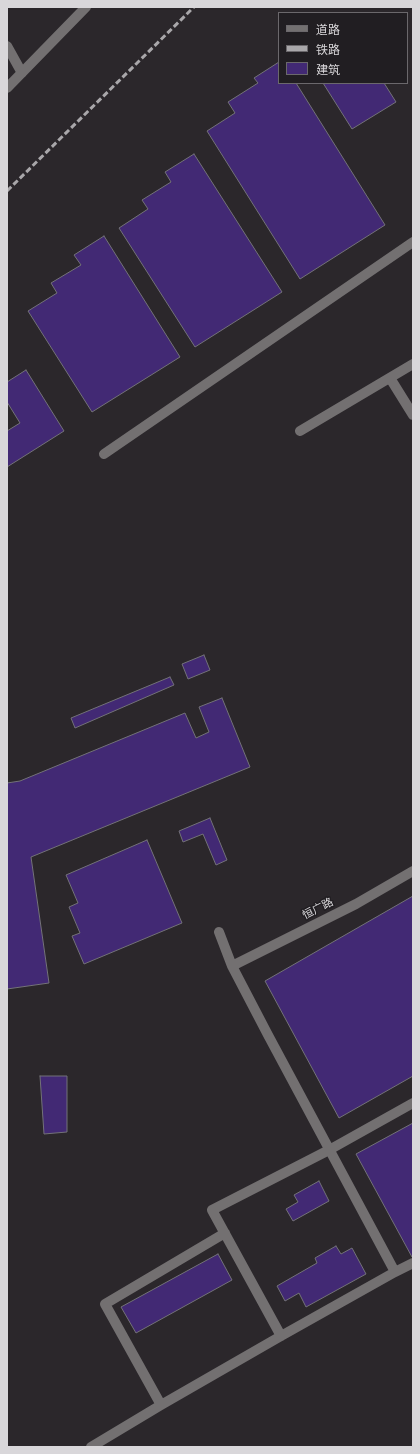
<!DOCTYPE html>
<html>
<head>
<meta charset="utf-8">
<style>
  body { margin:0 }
  #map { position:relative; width:420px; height:1454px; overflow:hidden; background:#2b272b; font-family:"PT Serif","Noto Sans SC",serif }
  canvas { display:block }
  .frame { position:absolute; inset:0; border:8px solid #d9d7da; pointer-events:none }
  .legend { position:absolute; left:278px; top:12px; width:130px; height:72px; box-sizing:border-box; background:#211e22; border:1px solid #6b686c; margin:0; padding:5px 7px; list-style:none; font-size:12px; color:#d9d7da }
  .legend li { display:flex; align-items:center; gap:8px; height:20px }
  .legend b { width:20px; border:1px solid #6b686c }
</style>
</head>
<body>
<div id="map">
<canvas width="420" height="1454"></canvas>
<div class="frame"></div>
<ul class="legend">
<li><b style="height:5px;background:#737071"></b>道路</li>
<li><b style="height:5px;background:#a9a7aa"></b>铁路</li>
<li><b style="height:11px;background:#422974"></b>建筑</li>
</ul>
</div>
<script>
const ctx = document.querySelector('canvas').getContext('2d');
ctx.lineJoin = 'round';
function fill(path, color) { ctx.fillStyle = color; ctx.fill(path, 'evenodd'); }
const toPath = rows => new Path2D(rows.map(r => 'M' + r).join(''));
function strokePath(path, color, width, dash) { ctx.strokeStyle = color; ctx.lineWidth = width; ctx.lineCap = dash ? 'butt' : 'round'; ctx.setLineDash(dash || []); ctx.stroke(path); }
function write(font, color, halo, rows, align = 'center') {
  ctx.font = font + ' "PT Serif","Noto Sans SC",serif'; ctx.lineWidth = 3; ctx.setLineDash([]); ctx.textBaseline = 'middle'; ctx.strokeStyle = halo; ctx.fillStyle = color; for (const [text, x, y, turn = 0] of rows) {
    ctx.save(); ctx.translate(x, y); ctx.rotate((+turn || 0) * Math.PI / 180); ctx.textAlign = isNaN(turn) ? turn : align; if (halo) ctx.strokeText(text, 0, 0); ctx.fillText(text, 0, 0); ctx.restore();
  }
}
const building = toPath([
  [279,62,279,83,296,83,385,225,300,279,207,131,235,113,228,102,258,83,254,78,279,62],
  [323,83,384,83,396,102,352,129,323,83],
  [194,154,282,292,195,347,119,228,148,209,142,200,171,182,165,172,194,154],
  [104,236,180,357,92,412,28,311,57,293,51,283,81,265,74,255,104,236],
  [26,370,64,431,7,467,7,431,20,423,7,402,7,382,26,370],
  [204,655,210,670,188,679,182,664,204,655],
  [170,677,174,685,75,728,71,718,170,677],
  [222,698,250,767,31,857,49,983,7,989,7,783,20,781,185,713,196,738,209,732,199,707,222,698],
  [210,818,227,860,216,865,203,834,183,842,179,831,210,818],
  [147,840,182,923,84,964,72,936,80,933,69,907,78,903,66,875,147,840],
  [413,896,413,1076,339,1118,265,981,413,896],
  [40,1076,67,1076,67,1132,44,1134,40,1076],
  [413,1123,413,1257,412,1257,356,1154,413,1123],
  [319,1181,329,1201,293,1221,286,1209,298,1202,294,1195,319,1181],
  [336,1246,341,1254,352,1248,366,1274,306,1307,299,1293,285,1301,277,1286,317,1263,315,1258,336,1246],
  [218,1254,232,1280,136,1333,121,1307,218,1254]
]);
const minor = toPath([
  [7,46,22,73],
  [7,88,86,7],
  [390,378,413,415],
  [300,431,413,364],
  [104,454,413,242],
  [232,966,356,904,413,871],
  [395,1272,413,1263],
  [281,1336,212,1210,329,1150,413,1103],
  [161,1405,105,1304,225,1233],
  [91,1447,161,1405,281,1336,395,1272,268,1035,232,966,219,932]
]);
const rail = toPath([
  [7,191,194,7]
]);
const streetNames = [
  ["恒广路",318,909,-27]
];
fill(building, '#422974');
strokePath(building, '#737278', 1);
strokePath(minor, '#737071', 10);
strokePath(rail, '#a9a7aa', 3, [6, 3]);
write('11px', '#d9d7da', '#211e22', streetNames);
</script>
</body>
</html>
